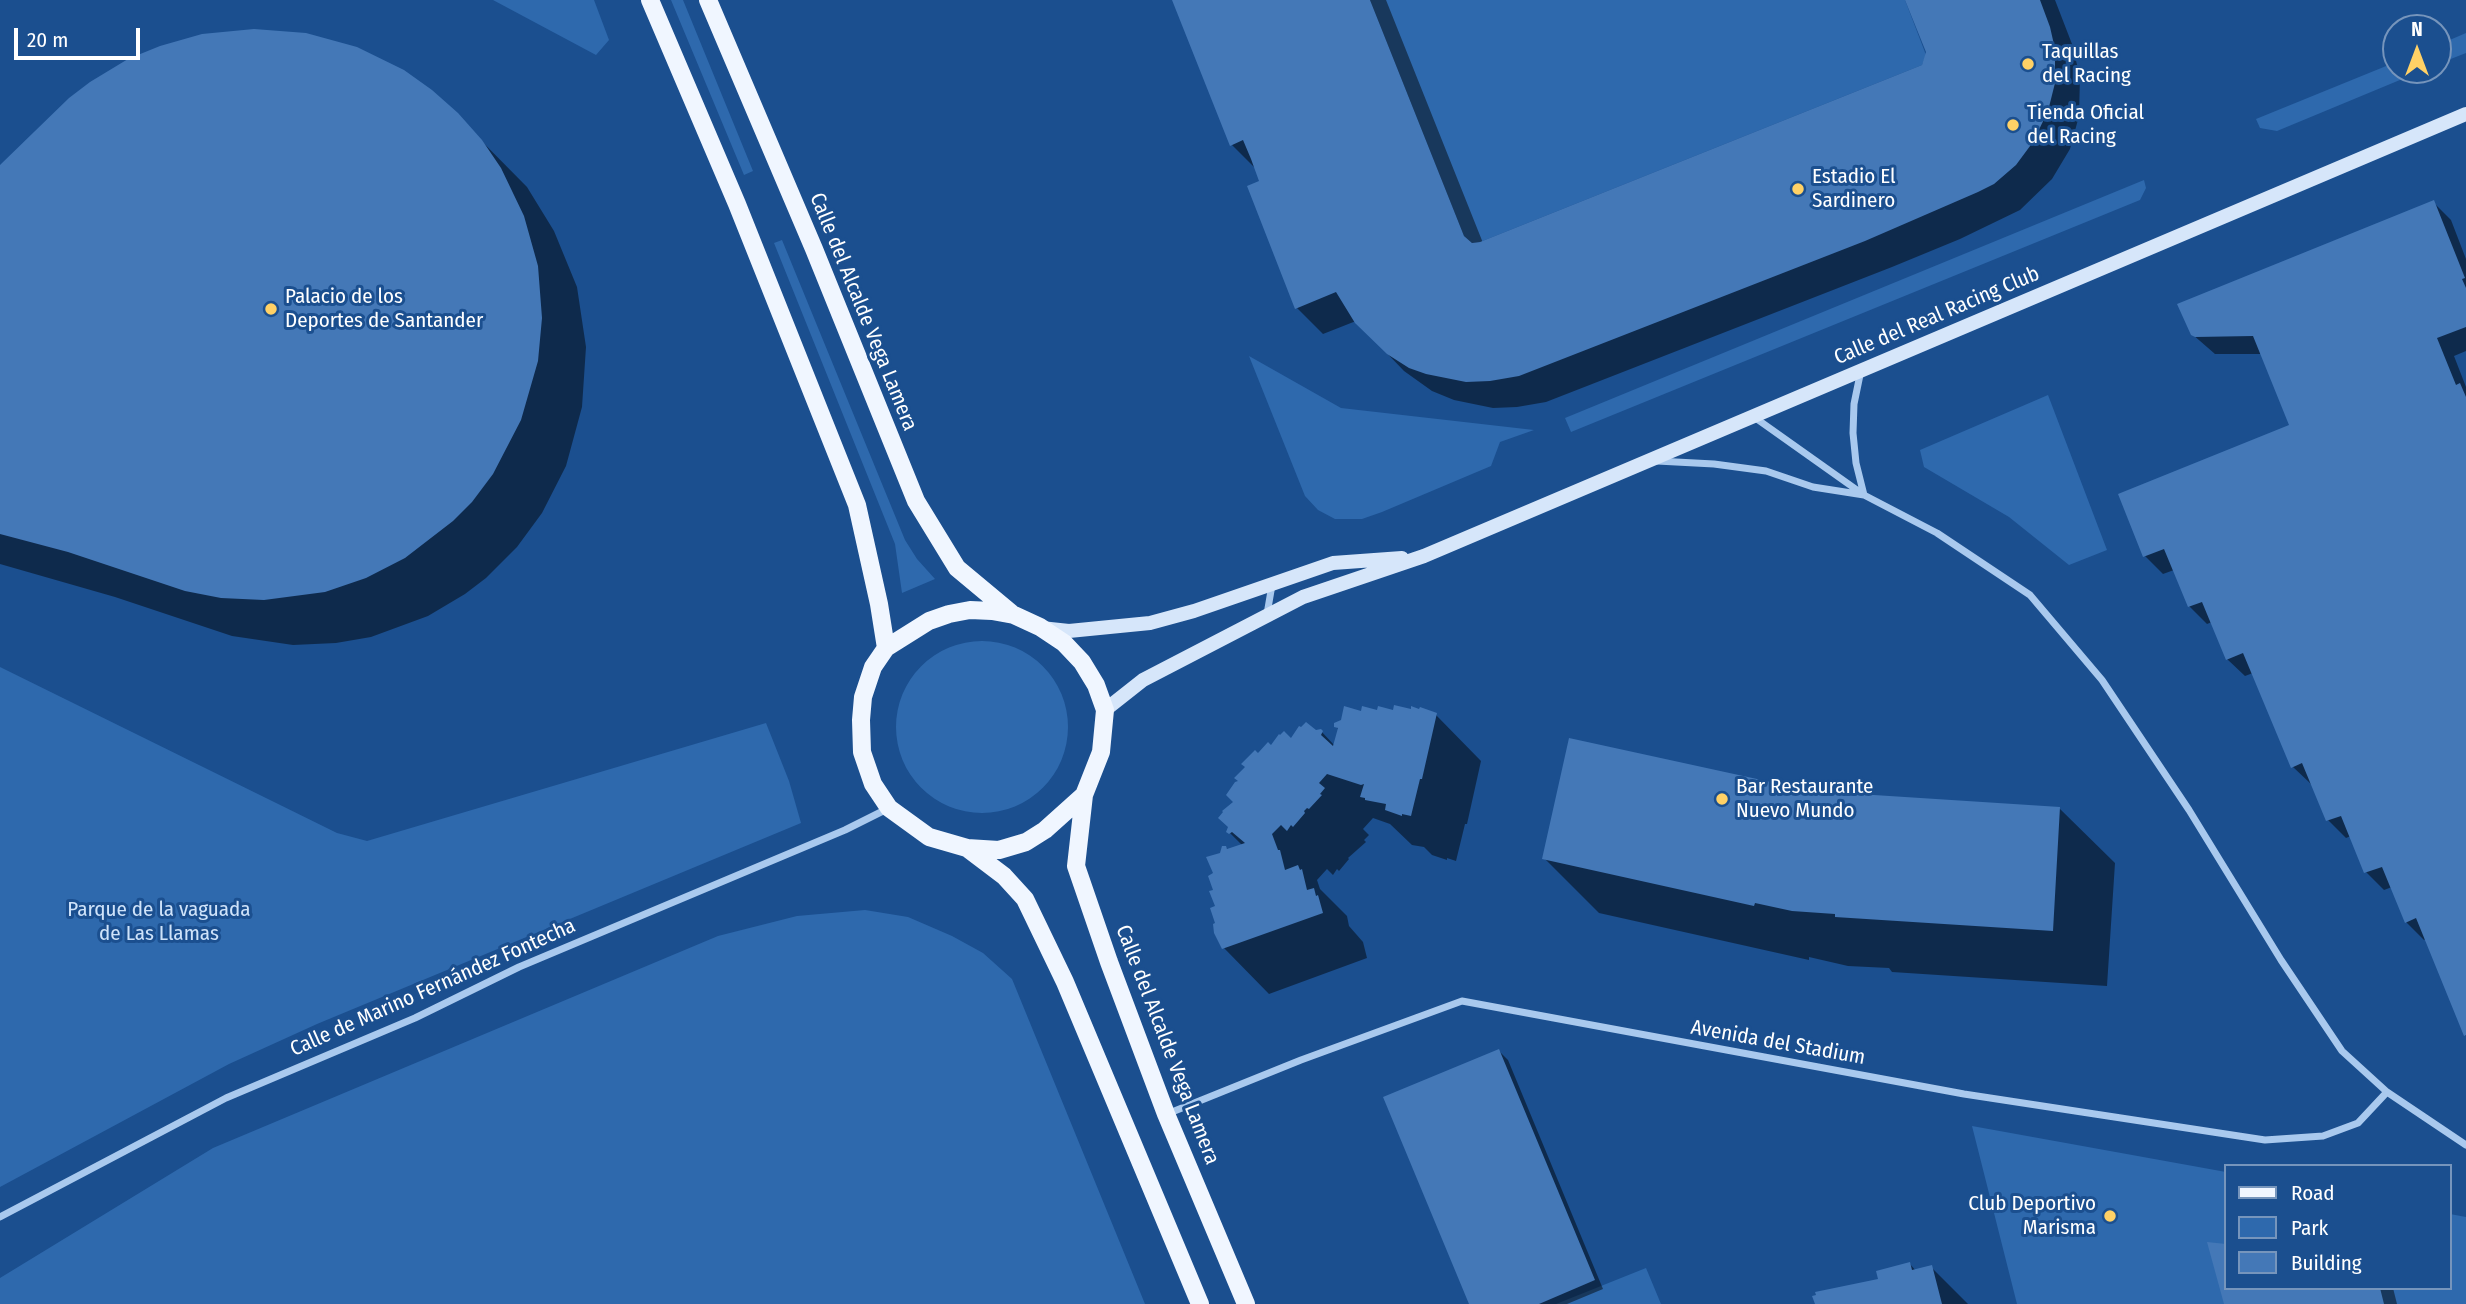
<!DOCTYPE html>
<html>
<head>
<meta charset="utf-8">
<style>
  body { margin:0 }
  #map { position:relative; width:2466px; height:1304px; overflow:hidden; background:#1b4f8f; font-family:"Fira Sans Condensed",sans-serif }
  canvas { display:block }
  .legend { position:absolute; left:2224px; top:1164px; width:228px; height:126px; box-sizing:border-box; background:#1b4f8f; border:2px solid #7695bc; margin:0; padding:9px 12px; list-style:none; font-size:21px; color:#fff }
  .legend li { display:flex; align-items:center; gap:14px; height:35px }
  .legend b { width:35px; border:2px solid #7695bc }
  .north { position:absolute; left:2382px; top:14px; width:70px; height:70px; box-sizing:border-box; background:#1b4f8f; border:2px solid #7695bc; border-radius:50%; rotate:0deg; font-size:19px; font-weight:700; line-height:28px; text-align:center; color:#fff }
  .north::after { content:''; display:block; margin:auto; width:24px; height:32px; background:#ffd166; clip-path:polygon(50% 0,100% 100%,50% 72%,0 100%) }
  .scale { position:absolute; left:14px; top:28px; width:126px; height:32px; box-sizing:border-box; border:4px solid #fff; border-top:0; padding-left:9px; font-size:21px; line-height:24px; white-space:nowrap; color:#fff; -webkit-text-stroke:5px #1b4f8f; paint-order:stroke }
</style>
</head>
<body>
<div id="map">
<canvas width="2466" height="1304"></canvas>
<ul class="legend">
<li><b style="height:9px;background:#f0f6ff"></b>Road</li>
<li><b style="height:19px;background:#2e69ad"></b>Park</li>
<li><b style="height:19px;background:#4478b7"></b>Building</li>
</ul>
<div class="north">N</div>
<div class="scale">20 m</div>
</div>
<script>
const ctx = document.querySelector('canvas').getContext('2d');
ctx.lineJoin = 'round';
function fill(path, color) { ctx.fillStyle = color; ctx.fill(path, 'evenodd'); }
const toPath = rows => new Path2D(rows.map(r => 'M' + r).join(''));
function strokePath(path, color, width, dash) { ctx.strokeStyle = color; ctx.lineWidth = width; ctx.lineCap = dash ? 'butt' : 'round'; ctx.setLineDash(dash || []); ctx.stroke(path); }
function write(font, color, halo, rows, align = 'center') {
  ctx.font = font + ' "Fira Sans Condensed",sans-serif'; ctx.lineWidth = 6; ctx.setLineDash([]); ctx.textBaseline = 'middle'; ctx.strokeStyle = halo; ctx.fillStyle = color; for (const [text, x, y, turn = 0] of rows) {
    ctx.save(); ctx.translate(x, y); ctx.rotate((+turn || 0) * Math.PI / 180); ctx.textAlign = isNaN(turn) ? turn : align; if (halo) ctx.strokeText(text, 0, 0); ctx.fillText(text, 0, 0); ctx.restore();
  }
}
const green = toPath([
  [493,0,594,0,609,40,596,55],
  [671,0,683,0,753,171,744,175],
  [1370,0,1905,0,1926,55,1922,65,1480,242,1472,243,1464,236],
  [2466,33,2466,53,2438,64,2438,45],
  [2396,62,2396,70,2424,70,2277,131,2260,128,2256,119],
  [2144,180,2146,188,2140,200,1571,432,1565,418],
  [782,240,905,540,917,559,935,579,902,593,895,544,774,243],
  [1249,356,1341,408,1534,430,1500,442,1491,466,1382,512,1362,519,1335,519,1318,510,1305,496],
  [2048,395,2107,550,2069,565,2009,517,1924,467,1920,450],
  '896 727a86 86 0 1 1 172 0a86 86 0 1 1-172 0Z',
  [0,667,337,833,367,841,766,723,789,781,801,823,317,1024,229,1064,0,1187],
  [865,910,908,917,952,936,983,953,1012,979,1145,1304,0,1304,0,1278,213,1148,718,936,797,916],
  [1972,1126,2226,1172,2226,1288,2450,1288,2450,1214,2466,1217,2466,1304,2017,1304],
  [1646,1268,1661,1304,1556,1304]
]);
const shadow = toPath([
  [1174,0,1386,0,1483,243,1921,68,1926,62,1927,52,1907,0,2055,0,2072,44,2080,77,2079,116,2070,149,2052,179,2020,210,1960,239,1892,267,1546,402,1517,407,1493,408,1454,400,1432,391,1404,371,1356,321,1323,334,1297,308,1257,170,1232,145],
  [444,103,527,187,554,231,577,287,586,347,582,407,566,466,542,513,517,547,486,578,465,594,428,616,371,637,336,643,293,645,232,636,115,597,0,564,0,167],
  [2433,202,2451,220,2466,259,2466,351,2454,356,2466,387,2466,1036,2427,939,2424,940,2406,922,2392,887,2384,890,2366,872,2351,836,2346,838,2328,820,2313,784,2311,784,2293,767,2253,673,2245,676,2227,659,2212,622,2207,624,2189,606,2174,570,2163,574,2145,556,2291,426,2262,354,2215,354,2192,334],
  [1395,712,1436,715,1481,761,1467,824,1465,824,1456,861,1447,858,1447,860,1432,855,1424,847,1412,845,1390,824,1373,818,1363,829,1369,835,1364,840,1366,842,1348,858,1349,859,1339,871,1337,869,1333,875,1327,869,1317,880,1320,889,1347,916,1349,926,1363,942,1367,958,1269,994,1224,948,1216,932,1215,874,1226,848,1229,850,1243,846,1228,831,1235,802,1258,755,1320,730,1335,746,1339,730,1336,726,1362,713],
  [1812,793,2059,808,2115,863,2107,986,1892,972,1889,968,1848,966,1809,957,1809,960,1599,913,1544,858],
  [1499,1051,1508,1060,1603,1289,1567,1304,1471,1304],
  [2210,1244,2226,1246,2226,1288,2393,1288,2397,1304,2225,1304],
  [1910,1264,1916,1271,1931,1267,1968,1304,1816,1304,1880,1280]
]);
const building = toPath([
  [1172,0,1370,0,1464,236,1472,243,1480,242,1922,65,1926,52,1905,0,2040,0,2050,27,2055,49,2055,83,2048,111,2033,142,2016,165,1994,184,1978,192,1865,241,1519,376,1490,381,1466,382,1426,374,1409,368,1387,354,1355,323,1336,292,1295,309,1247,186,1259,181,1251,159,1243,140,1230,146],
  [254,29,306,33,357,47,404,70,432,90,458,113,482,140,501,168,524,216,538,266,542,318,538,361,521,420,493,474,472,502,453,521,405,558,366,578,325,592,264,600,221,598,185,591,68,552,0,534,0,165,69,98,90,82,128,59,160,46,202,34],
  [2434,200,2465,278,2462,279,2466,288,2466,327,2437,338,2456,385,2460,383,2466,397,2466,1035,2464,1036,2416,918,2405,923,2382,867,2364,873,2341,816,2326,821,2302,763,2291,768,2243,653,2226,660,2202,602,2188,607,2164,549,2143,557,2118,494,2289,425,2253,336,2195,337,2191,335,2177,304],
  [1394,705,1411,709,1411,706,1419,709,1420,707,1437,713,1422,779,1420,779,1411,816,1402,814,1402,816,1385,810,1386,804,1365,800,1365,798,1360,797,1364,784,1361,785,1327,774,1319,783,1325,788,1320,794,1322,795,1309,809,1307,808,1304,811,1305,813,1293,827,1291,825,1287,831,1281,825,1272,834,1278,850,1280,850,1285,870,1298,865,1300,870,1302,869,1307,890,1314,888,1316,896,1318,895,1323,913,1222,949,1214,933,1213,924,1215,923,1210,908,1215,906,1209,891,1213,890,1208,876,1213,873,1206,857,1220,853,1222,846,1226,846,1227,849,1245,843,1232,832,1229,834,1226,832,1228,827,1218,818,1223,812,1222,811,1233,802,1226,795,1235,782,1238,781,1234,778,1245,767,1241,764,1255,750,1258,753,1268,742,1271,745,1279,734,1280,735,1284,731,1291,738,1299,726,1301,727,1306,722,1316,730,1321,729,1323,731,1321,735,1333,746,1338,728,1334,727,1334,723,1341,720,1344,706,1361,711,1362,706,1377,710,1378,706,1393,710],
  [1569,738,1812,791,2060,807,2053,931,1835,917,1835,914,1792,911,1755,903,1754,906,1542,859],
  [1499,1049,1595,1280,1539,1304,1469,1304,1383,1097],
  [2207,1242,2226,1244,2226,1288,2380,1288,2384,1304,2224,1304],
  [1910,1262,1912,1270,1932,1265,1942,1304,1815,1304,1812,1296,1816,1295,1815,1292,1878,1279,1876,1271]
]);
const minor = toPath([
  [1754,417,1864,495,1937,533,2030,595,2102,680,2189,810,2281,960,2342,1051,2387,1092,2466,1145],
  [1657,461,1714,464,1766,471,1813,487,1864,495,1856,463,1853,433,1854,404,1861,370],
  [1267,614,1272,585],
  [1167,1114,1301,1060,1462,1001,1964,1094,2265,1140,2323,1136,2358,1123,2387,1092],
  [0,1217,226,1098,415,1018,519,967,845,830,889,808]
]);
const secondary = toPath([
  [1041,628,1069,631,1150,623,1194,611,1333,563,1402,558],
  [1105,710,1143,680,1303,597,1424,556,2466,114]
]);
const primary = toPath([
  [650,0,737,204,857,505,879,604,886,648],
  [708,0,814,249,916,501,957,568,1011,613],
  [970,610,992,611,1014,615,1040,627,1064,643,1082,662,1096,685,1105,710,1101,752,1084,795,1045,830,1026,842,999,850,967,848,929,837,889,808,873,784,862,752,861,720,863,697,873,667,886,648,929,621,949,614,970,610],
  [1084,795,1076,866,1109,962,1166,1114,1246,1304],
  [967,848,1004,876,1025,899,1065,982,1200,1304]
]);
const markers = [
  [2028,64,7,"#ffd166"],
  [2013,125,7,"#ffd166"],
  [1798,189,7,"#ffd166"],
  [271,309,7,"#ffd166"],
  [1722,799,7,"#ffd166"],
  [2110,1216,7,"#ffd166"]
];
const poiNames = [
  ["Taquillas",2042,52],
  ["del Racing",2042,76],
  ["Tienda Oficial",2027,113],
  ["del Racing",2027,137],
  ["Estadio El",1812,177],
  ["Sardinero",1812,201],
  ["Palacio de los",285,297],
  ["Deportes de Santander",285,321],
  ["Bar Restaurante",1736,787],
  ["Nuevo Mundo",1736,811],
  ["Club Deportivo",2096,1204,"right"],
  ["Marisma",2096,1228,"right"]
];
const streetNames = [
  ["Calle del Alcalde Vega Lamera",863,312,68],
  ["Calle del Real Racing Club",1937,316,-23],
  ["Calle de Marino Fernández Fontecha",433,988,-24],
  ["Avenida del Stadium",1778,1043,10],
  ["Calle del Alcalde Vega Lamera",1167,1045,69]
];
const parkNames = [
  ["Parque de la vaguada",159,910],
  ["de Las Llamas",159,934]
];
fill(green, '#2e69ad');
fill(shadow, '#0007');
fill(building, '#4478b7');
strokePath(minor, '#a9c9ee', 7);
strokePath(secondary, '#d6e6fa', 14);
strokePath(primary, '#f0f6ff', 18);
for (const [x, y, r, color] of markers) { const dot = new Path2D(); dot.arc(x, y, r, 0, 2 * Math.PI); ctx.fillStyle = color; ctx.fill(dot); strokePath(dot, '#1b4f8f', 2.5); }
write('21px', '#fff', '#1b4f8f', poiNames, 'left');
write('21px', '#fff', '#1b4f8f', streetNames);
write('21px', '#cfe3fa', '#1b4f8f', parkNames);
</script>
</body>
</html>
